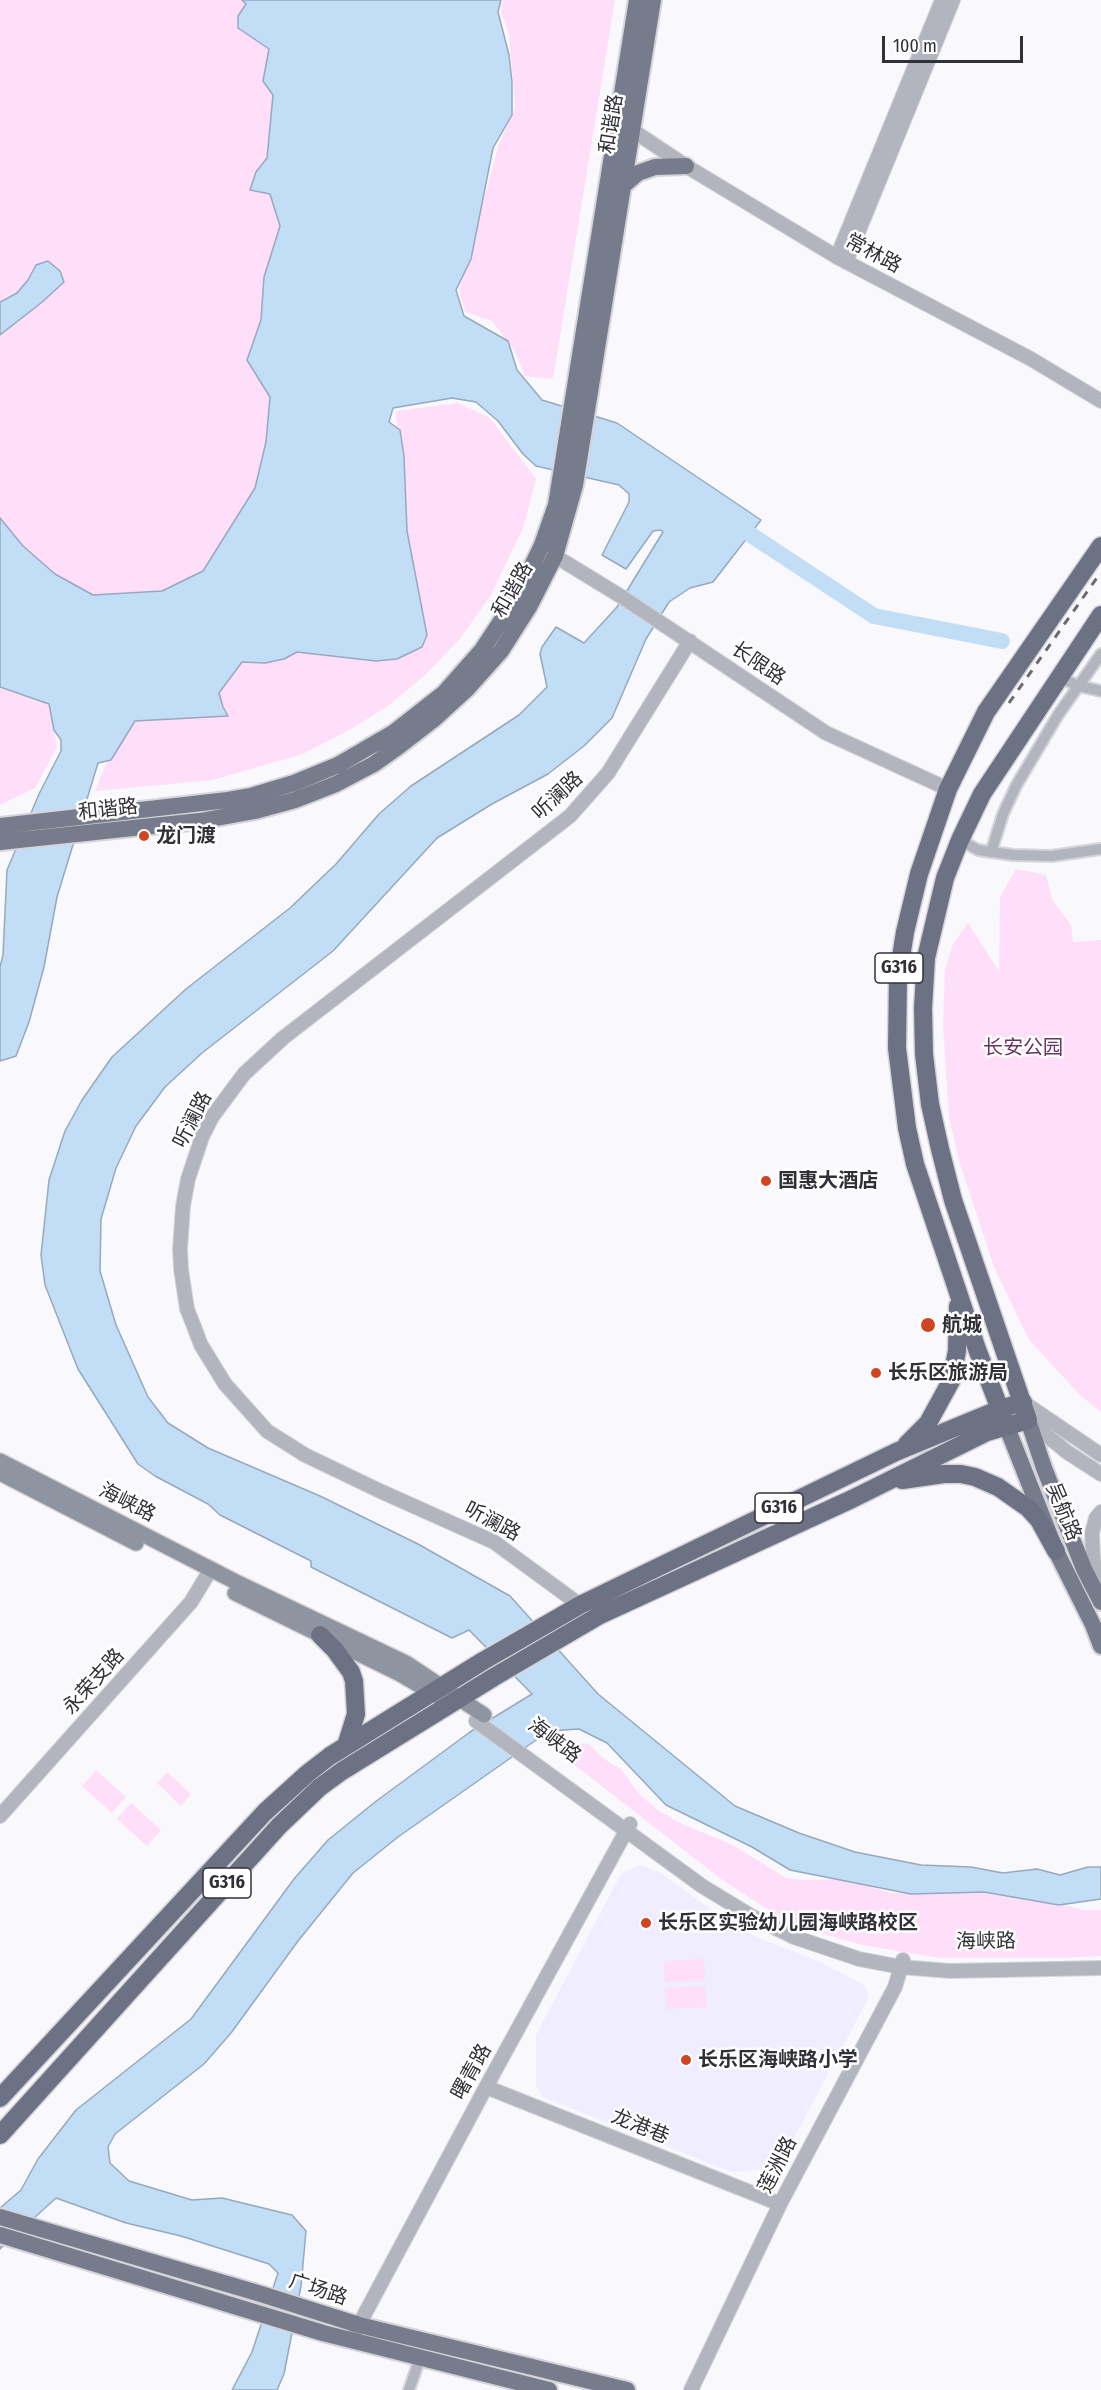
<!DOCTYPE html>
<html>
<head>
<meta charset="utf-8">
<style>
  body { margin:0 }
  #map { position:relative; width:1101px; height:2390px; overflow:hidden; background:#f9f8fd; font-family:"Fira Sans Condensed",sans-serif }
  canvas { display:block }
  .scale { position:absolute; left:882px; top:36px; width:141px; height:27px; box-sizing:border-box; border:3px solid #303038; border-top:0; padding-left:8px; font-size:18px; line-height:21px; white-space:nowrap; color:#303038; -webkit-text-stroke:4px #fff; paint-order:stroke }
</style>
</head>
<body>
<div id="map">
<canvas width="1101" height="2390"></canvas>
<div class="scale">100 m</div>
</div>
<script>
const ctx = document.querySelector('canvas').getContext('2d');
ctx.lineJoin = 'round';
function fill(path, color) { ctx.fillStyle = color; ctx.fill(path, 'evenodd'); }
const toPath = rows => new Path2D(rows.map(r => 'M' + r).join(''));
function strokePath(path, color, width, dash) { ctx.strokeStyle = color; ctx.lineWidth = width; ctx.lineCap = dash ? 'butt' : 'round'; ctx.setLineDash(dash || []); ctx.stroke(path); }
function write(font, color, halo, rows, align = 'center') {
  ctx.font = font + ' "Fira Sans Condensed","Noto Sans SC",sans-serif'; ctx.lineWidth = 5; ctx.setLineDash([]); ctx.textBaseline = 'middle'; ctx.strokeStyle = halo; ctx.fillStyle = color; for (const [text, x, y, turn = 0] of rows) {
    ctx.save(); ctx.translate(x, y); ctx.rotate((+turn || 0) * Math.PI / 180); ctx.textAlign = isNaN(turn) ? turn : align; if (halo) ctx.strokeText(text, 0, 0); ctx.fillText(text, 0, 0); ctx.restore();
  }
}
const built = toPath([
  [640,1865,659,1872,706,1906,756,1937,818,1961,864,1985,869,1997,778,2168,731,2172,543,2097,536,2086,536,2035,621,1874]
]);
const green = toPath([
  [0,0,297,0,285,462,233,574,105,615,0,542],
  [503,0,615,0,553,379,525,376,514,350,492,321,465,312,459,289,499,144,515,107,509,34,501,12],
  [458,403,490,418,536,479,523,528,491,595,459,640,423,677,389,705,353,728,303,754,213,780,95,791,122,724,194,713,248,656,398,460,396,411],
  [0,673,40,693,50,706,57,747,35,788,0,805],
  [1016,869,1046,875,1052,899,1071,925,1073,942,1101,940,1101,1412,1081,1396,1029,1340,994,1267,959,1161,949,1117,943,1025,945,970,953,944,968,923,999,971,1000,897],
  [564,1741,589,1744,604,1759,621,1769,640,1795,659,1811,682,1824,733,1845,786,1878,803,1880,844,1879,891,1893,991,1893,1046,1900,1084,1910,1101,1910,1101,1956,1062,1958,939,1958,862,1945,790,1924,721,1879,549,1745],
  [96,1770,126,1797,112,1813,82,1786],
  [167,1772,191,1794,181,1806,157,1783],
  [131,1803,161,1830,147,1846,117,1819],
  [704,1959,705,1980,665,1982,664,1961],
  [705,1986,707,2007,666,2009,665,1988]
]);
const water = toPath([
  [242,0,501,0,498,12,509,55,512,82,512,115,493,148,471,259,456,290,464,316,508,341,517,370,542,400,617,423,761,520,713,582,690,588,669,602,646,639,612,718,584,746,548,774,492,804,437,838,333,951,202,1053,165,1087,136,1126,116,1168,101,1219,100,1271,116,1325,148,1397,168,1423,208,1448,320,1496,418,1544,510,1596,598,1694,735,1806,799,1833,855,1852,921,1865,971,1867,1003,1873,1037,1869,1060,1875,1088,1867,1101,1867,1101,1899,1059,1905,984,1892,911,1894,790,1870,752,1847,666,1805,607,1743,579,1729,549,1731,398,1837,353,1873,298,1941,231,2033,204,2064,115,2134,108,2147,110,2163,129,2181,192,2200,222,2198,292,2215,306,2231,301,2286,284,2374,277,2390,232,2390,252,2352,278,2273,269,2264,181,2236,126,2223,56,2198,0,2249,0,2208,21,2190,38,2159,76,2110,191,2019,294,1879,328,1840,375,1802,470,1732,532,1694,469,1630,452,1638,311,1567,311,1561,220,1515,208,1504,155,1476,138,1464,78,1369,45,1285,41,1255,49,1180,65,1131,82,1100,112,1057,186,989,290,908,336,864,379,814,411,786,519,715,547,687,540,654,542,647,556,627,584,643,617,607,663,532,661,530,653,531,626,569,602,555,629,502,629,494,619,485,536,466,523,454,498,421,476,402,452,398,393,408,389,422,400,430,404,456,407,531,427,635,422,647,397,659,376,661,297,652,284,659,265,663,242,662,219,693,223,707,228,716,135,721,111,760,98,763,57,897,44,967,29,1022,16,1056,0,1061,0,967,3,955,7,870,39,794,61,751,61,740,54,730,49,704,0,687,0,518,23,546,55,574,93,595,162,591,203,571,255,488,266,442,270,397,247,360,261,320,264,277,280,226,270,194,250,190,256,172,267,158,273,95,263,81,269,49,238,28,238,16,246,4,242,0],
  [48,261,60,271,64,282,41,303,0,335,0,302,17,293,28,280,36,265,48,261]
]);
const river = toPath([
  [733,523,874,616,1002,641]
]);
const minor = toPath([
  [1058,677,1079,686,1101,691],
  [960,840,978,850,1013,855,1052,856,1101,849],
  [991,852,1003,814,1016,786,1058,715,1101,654],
  [409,2390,420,2358]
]);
const tertiary = toPath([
  [632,130,686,166,837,257,1031,359,1101,401],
  [837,257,942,0],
  [846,262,953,0],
  [555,556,622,597,826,733,948,789],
  [1023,1402,1101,1455],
  [1028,1420,1067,1452,1101,1474],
  [1098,1591,1093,1556,1092,1533,1096,1518,1101,1512],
  [580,1605,494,1542,380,1491,305,1455,267,1431,225,1384,201,1345,193,1324,187,1309,181,1269,180,1249,183,1206,188,1179,202,1137,212,1117,244,1074,283,1038,570,816,608,773,690,641],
  [476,1721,702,1886,753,1917,794,1937,859,1959,901,1967,950,1971,1101,1968],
  [0,1816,191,1602,211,1569],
  [486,2087,780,2204],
  [354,2334,486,2087,630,1824],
  [691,2390,780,2204,895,1987,903,1960]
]);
const secondary = toPath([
  [0,1461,234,1581,406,1663,484,1715],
  [0,1473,136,1543],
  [235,1593,400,1674,441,1698]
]);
const primary = toPath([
  [623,186,638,173,655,167,686,166],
  [0,826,228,800,251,796,294,783,338,765,393,733,444,693,482,650,517,597,542,545,556,505,637,0],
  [0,842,200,821,255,811,295,800,336,784,374,764,398,747,433,720,468,688,501,651,529,607,555,556,575,485,653,0],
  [1028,1420,1044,1468,1084,1569,1101,1602],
  [1006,1425,1056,1551,1093,1625,1101,1646],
  [0,2217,261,2294,359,2325,627,2390],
  [0,2235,323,2333,549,2390]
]);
const trunk = toPath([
  [1004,1420,977,1349,915,1164,907,1128,897,1048,898,976,905,932,919,874,948,789,986,712,1101,546],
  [907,1444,928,1423,951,1381,957,1351,958,1306],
  [902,1480,944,1474,961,1474,975,1477,998,1487,1028,1508,1039,1520,1056,1551],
  [320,1635,335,1650,351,1672,354,1681,356,1714,346,1746],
  [0,2098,265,1812,308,1773,330,1756,483,1661,580,1605,896,1452,1000,1409,1023,1402],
  [0,2135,279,1826,320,1787,342,1771,494,1677,600,1615,852,1499,987,1432,1028,1420,953,1200,940,1149,930,1104,924,1054,923,1008,926,958,945,878,960,840,982,794,1101,615]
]);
const rail = toPath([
  [1009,703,1101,572]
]);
const markers = [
  [144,836,6,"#cf4522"],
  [766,1181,6,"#cf4522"],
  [928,1325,8,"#cf4522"],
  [876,1373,6,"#cf4522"],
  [646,1923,6,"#cf4522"],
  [686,2060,6,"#cf4522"]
];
const shields = [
  [899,968,48],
  [779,1508,48],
  [227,1883,48]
];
const shieldNames = [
  ["G316",899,968],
  ["G316",779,1508],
  ["G316",227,1883]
];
const streetNames = [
  ["和谐路",612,124,-81],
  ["常林路",873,254,28],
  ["和谐路",513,590,-60],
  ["长限路",758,664,34],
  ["听澜路",558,796,-43],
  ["和谐路",108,810,-6],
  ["听澜路",193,1120,-63],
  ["海峡路",127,1503,27],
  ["吴航路",1063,1512,67],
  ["听澜路",492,1522,28],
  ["永荣支路",94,1682,-48],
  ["海峡路",554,1741,37],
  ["海峡路",986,1942,-1],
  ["曙青路",472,2072,-61],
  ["龙港巷",640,2127,22],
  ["莲洲路",778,2165,-63],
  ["广场路",318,2290,18]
];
const poiNames = [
  ["龙门渡",156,836],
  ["国惠大酒店",778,1181],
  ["航城",942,1325],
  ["长乐区旅游局",888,1373],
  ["长乐区实验幼儿园海峡路校区",658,1923],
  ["长乐区海峡路小学",698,2060]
];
const parkNames = [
  ["长安公园",1023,1048]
];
fill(built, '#efedff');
fill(green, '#ffdef9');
fill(water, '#c2ddf6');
strokePath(water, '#96a9bd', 1.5);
strokePath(river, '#c2ddf6', 16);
strokePath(minor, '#d5d4da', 14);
strokePath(tertiary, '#d5d4da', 16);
strokePath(secondary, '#d5d4da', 18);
strokePath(primary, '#d5d4da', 20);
strokePath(trunk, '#d5d4da', 21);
strokePath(minor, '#b2b5be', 10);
strokePath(tertiary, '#b2b5be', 14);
strokePath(secondary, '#8f94a1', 15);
strokePath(primary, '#767c8c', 16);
strokePath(trunk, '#6c7283', 18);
strokePath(rail, '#696970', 3, [8, 8]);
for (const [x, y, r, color] of markers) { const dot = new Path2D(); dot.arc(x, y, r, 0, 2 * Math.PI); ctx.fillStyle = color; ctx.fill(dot); strokePath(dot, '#fff', 2); }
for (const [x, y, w] of shields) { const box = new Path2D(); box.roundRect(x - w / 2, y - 15, w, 30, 4.5); ctx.fillStyle = '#fff'; ctx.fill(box); strokePath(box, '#303038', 1.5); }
write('bold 18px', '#303038', null, shieldNames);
write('20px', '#303038', '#fff', streetNames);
write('bold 20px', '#303038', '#fff', poiNames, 'left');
write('20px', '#6b3264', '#fff', parkNames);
</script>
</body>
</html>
